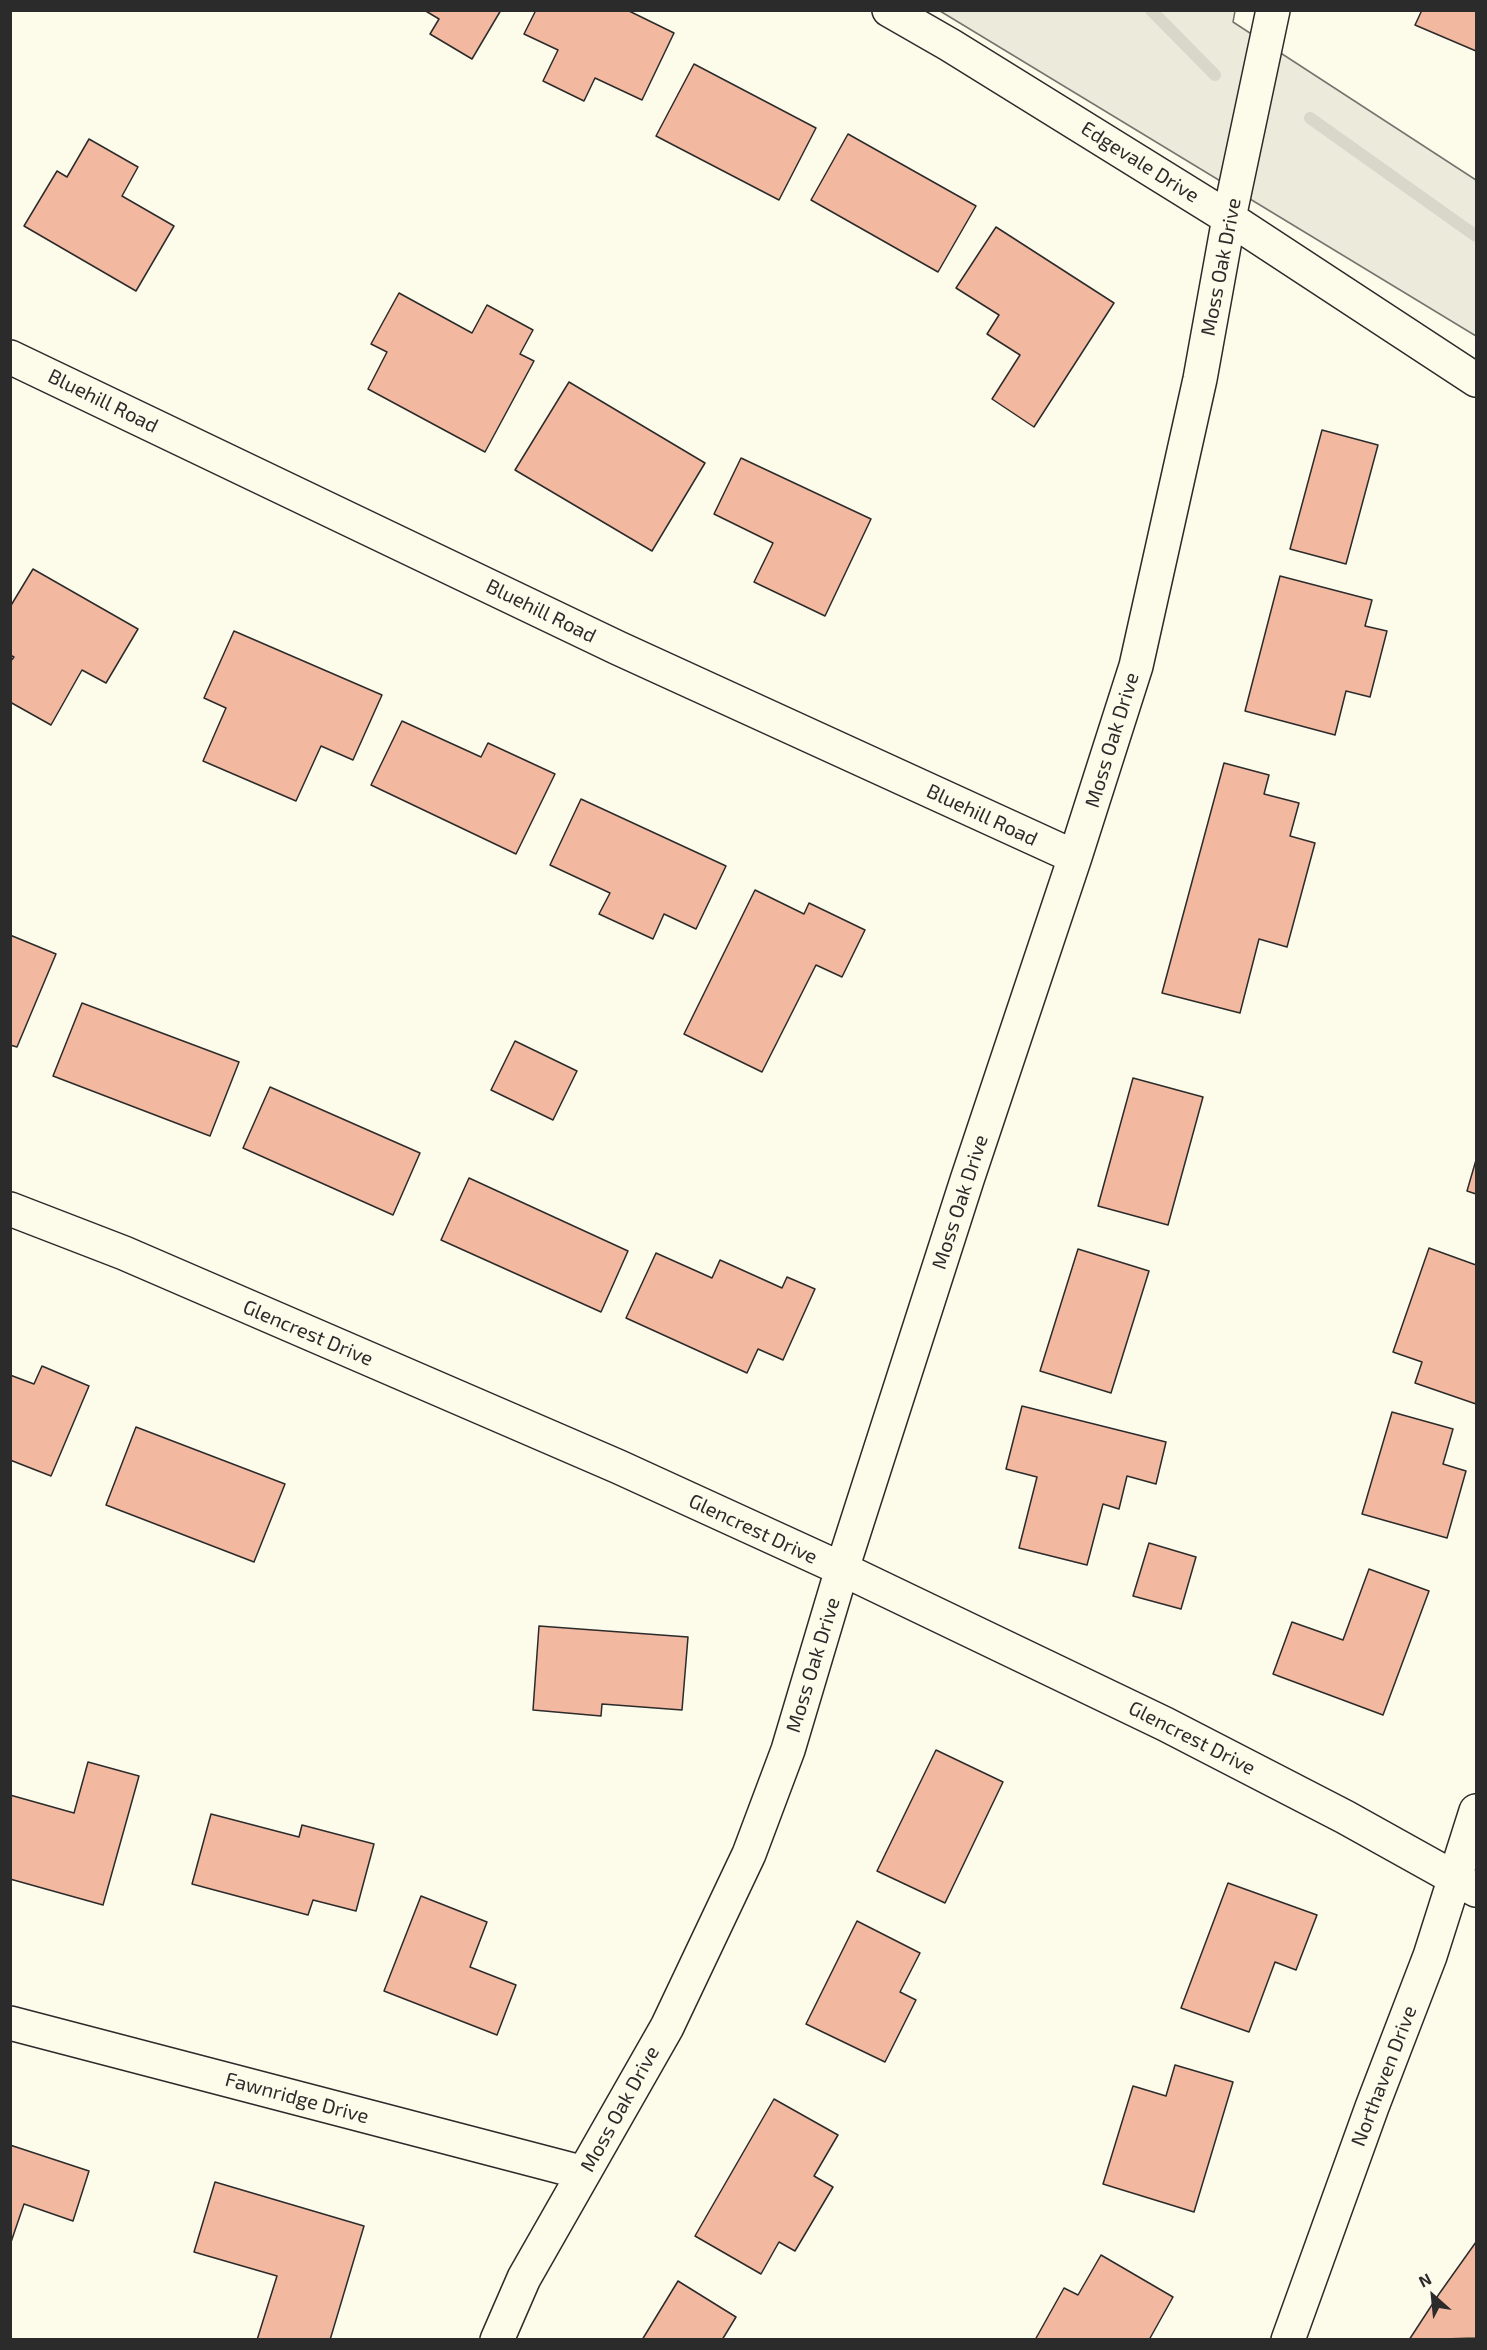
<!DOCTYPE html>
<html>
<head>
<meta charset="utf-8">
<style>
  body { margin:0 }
  #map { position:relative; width:1487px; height:2350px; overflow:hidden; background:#fdfbea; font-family:"Exo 2",sans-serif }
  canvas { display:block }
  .frame { position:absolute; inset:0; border:12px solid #2b2b2b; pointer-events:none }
  .north { position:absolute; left:1403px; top:2266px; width:60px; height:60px; -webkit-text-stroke:4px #fdfbea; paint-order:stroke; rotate:333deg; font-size:16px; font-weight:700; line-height:24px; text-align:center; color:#2b2b2b }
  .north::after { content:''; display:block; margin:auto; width:21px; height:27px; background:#2b2b2b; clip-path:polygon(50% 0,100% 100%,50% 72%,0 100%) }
</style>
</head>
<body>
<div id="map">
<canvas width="1487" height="2350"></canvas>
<div class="frame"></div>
<div class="north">N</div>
</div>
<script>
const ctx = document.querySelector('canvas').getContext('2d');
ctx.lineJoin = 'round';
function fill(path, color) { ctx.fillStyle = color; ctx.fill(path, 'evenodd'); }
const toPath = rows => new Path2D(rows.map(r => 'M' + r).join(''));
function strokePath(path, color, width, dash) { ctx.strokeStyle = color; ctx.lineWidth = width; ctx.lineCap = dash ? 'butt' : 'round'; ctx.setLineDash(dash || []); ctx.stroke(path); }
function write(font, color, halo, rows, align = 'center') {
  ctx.font = font + ' "Exo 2",sans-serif'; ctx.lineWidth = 4.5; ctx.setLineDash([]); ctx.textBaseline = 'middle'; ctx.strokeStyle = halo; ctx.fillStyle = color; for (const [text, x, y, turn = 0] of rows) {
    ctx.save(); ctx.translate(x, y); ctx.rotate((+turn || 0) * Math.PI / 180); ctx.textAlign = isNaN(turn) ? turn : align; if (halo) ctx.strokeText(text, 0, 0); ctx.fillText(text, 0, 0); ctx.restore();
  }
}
const green = toPath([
  [940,11,1235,11,1233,22,1476,180,1476,336,940,11]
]);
const stream = toPath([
  [1151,10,1215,75],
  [1310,118,1476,236]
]);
const building = toPath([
  [424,10,501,10,472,59,430,34,439,19,424,10],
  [536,10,627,10,674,33,642,100,595,78,584,101,543,81,558,50,524,34,536,10],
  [1422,10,1476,10,1476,51,1415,25,1422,10],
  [694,64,816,128,779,200,656,136,694,64],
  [848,134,976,206,938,272,811,200,848,134],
  [89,139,138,167,122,196,174,226,136,291,24,226,57,171,67,177,89,139],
  [996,227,1114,303,1034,427,992,399,1020,355,987,334,999,315,956,288,996,227],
  [399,293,472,333,487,305,533,330,520,354,534,361,485,452,368,389,387,352,371,344,399,293],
  [569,382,705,463,652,551,515,470,569,382],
  [1322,430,1378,445,1346,564,1290,549,1322,430],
  [741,458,871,519,825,616,754,582,773,543,714,514,741,458],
  [33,569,138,629,106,683,82,670,51,725,10,702,10,662,14,657,10,655,10,607,33,569],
  [1280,576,1372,600,1365,626,1387,631,1370,697,1346,691,1335,735,1245,711,1280,576],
  [234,631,382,695,353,760,321,746,296,801,203,761,226,708,204,698,234,631],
  [402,721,481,757,488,743,555,774,516,854,371,785,402,721],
  [1224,763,1269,775,1264,794,1299,803,1290,836,1315,843,1287,947,1259,939,1240,1013,1162,993,1224,763],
  [581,799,726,866,696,929,664,914,653,939,599,914,610,893,550,865,581,799],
  [755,890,804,914,809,903,865,930,842,977,816,965,762,1072,684,1034,755,890],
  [10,935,56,954,17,1047,10,1045,10,935],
  [82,1003,239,1062,210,1136,53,1076,82,1003],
  [515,1041,577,1071,553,1120,491,1090,515,1041],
  [1133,1078,1203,1097,1168,1225,1098,1206,1133,1078],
  [270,1087,420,1153,393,1215,243,1148,270,1087],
  [1476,1160,1476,1194,1467,1191,1476,1160],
  [469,1178,628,1251,601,1312,441,1240,469,1178],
  [1429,1248,1476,1265,1476,1404,1415,1383,1422,1362,1393,1352,1429,1248],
  [1078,1249,1149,1271,1111,1393,1040,1371,1078,1249],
  [656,1253,712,1278,720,1260,782,1288,787,1277,815,1289,783,1360,758,1349,747,1373,626,1318,656,1253],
  [42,1366,89,1386,51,1476,10,1460,10,1375,34,1384,42,1366],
  [1022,1406,1166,1442,1156,1484,1127,1476,1119,1509,1103,1504,1087,1565,1019,1548,1037,1477,1006,1469,1022,1406],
  [1392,1412,1453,1429,1443,1464,1466,1471,1447,1538,1362,1514,1392,1412],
  [136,1427,285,1484,254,1562,106,1505,136,1427],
  [1149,1543,1196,1557,1181,1609,1133,1596,1149,1543],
  [1369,1569,1429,1591,1383,1715,1273,1674,1292,1622,1343,1640,1369,1569],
  [539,1626,688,1637,682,1710,602,1704,601,1716,533,1710,539,1626],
  [936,1750,1003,1782,945,1903,877,1871,936,1750],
  [88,1762,139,1776,103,1905,10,1879,10,1795,74,1813,88,1762],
  [211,1814,299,1837,302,1825,374,1844,356,1911,313,1900,308,1915,192,1884,211,1814],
  [1228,1883,1317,1915,1296,1970,1275,1962,1249,2032,1181,2008,1228,1883],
  [421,1896,487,1922,470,1967,516,1985,497,2035,384,1991,421,1896],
  [857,1921,920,1953,900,1992,916,2000,885,2062,806,2024,857,1921],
  [1175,2065,1233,2082,1194,2212,1103,2184,1133,2086,1166,2096,1175,2065],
  [774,2099,838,2135,814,2176,833,2187,795,2251,779,2242,761,2274,695,2236,774,2099],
  [10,2145,89,2171,73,2221,24,2204,10,2245,10,2145],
  [215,2182,364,2226,330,2340,257,2340,277,2276,194,2252,215,2182],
  [1476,2242,1476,2338,1409,2340,1439,2294,1476,2242],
  [1101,2255,1173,2297,1149,2340,1035,2340,1064,2288,1078,2295,1101,2255],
  [678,2281,736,2317,722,2340,642,2340,678,2281]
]);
const minor = toPath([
  [889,10,950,45,1229,218,1476,380],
  [10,357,618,648,1075,857],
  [10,1209,124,1253,619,1467,842,1569,1165,1724,1345,1817,1476,1890],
  [10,2023,584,2173],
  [497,2340,524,2278,667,2027,749,1854,788,1750,842,1569,967,1180,1075,857,1136,666,1200,379,1229,218,1273,10],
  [1288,2340,1372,2107,1430,1956,1476,1811]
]);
const streetNames = [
  ["Edgevale Drive",1140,162,32],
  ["Moss Oak Drive",1221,267,-79],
  ["Bluehill Road",103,401,26],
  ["Bluehill Road",541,611,26],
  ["Moss Oak Drive",1112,740,-73],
  ["Bluehill Road",982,815,25],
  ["Moss Oak Drive",960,1202,-72],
  ["Glencrest Drive",308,1333,23],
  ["Glencrest Drive",753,1529,25],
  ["Moss Oak Drive",813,1665,-73],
  ["Glencrest Drive",1192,1738,27],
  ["Northaven Drive",1384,2076,-69],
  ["Fawnridge Drive",297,2098,15],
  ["Moss Oak Drive",620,2109,-61]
];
fill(green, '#ecebdb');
strokePath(green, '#74746e', 1.5);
strokePath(stream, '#d8d7c9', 12);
fill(building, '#f2b8a0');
strokePath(building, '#2b2b2b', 1.5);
strokePath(minor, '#2b2b2b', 36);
strokePath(minor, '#fdfbea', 33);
write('20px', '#2b2b2b', '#fdfbea', streetNames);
</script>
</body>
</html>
